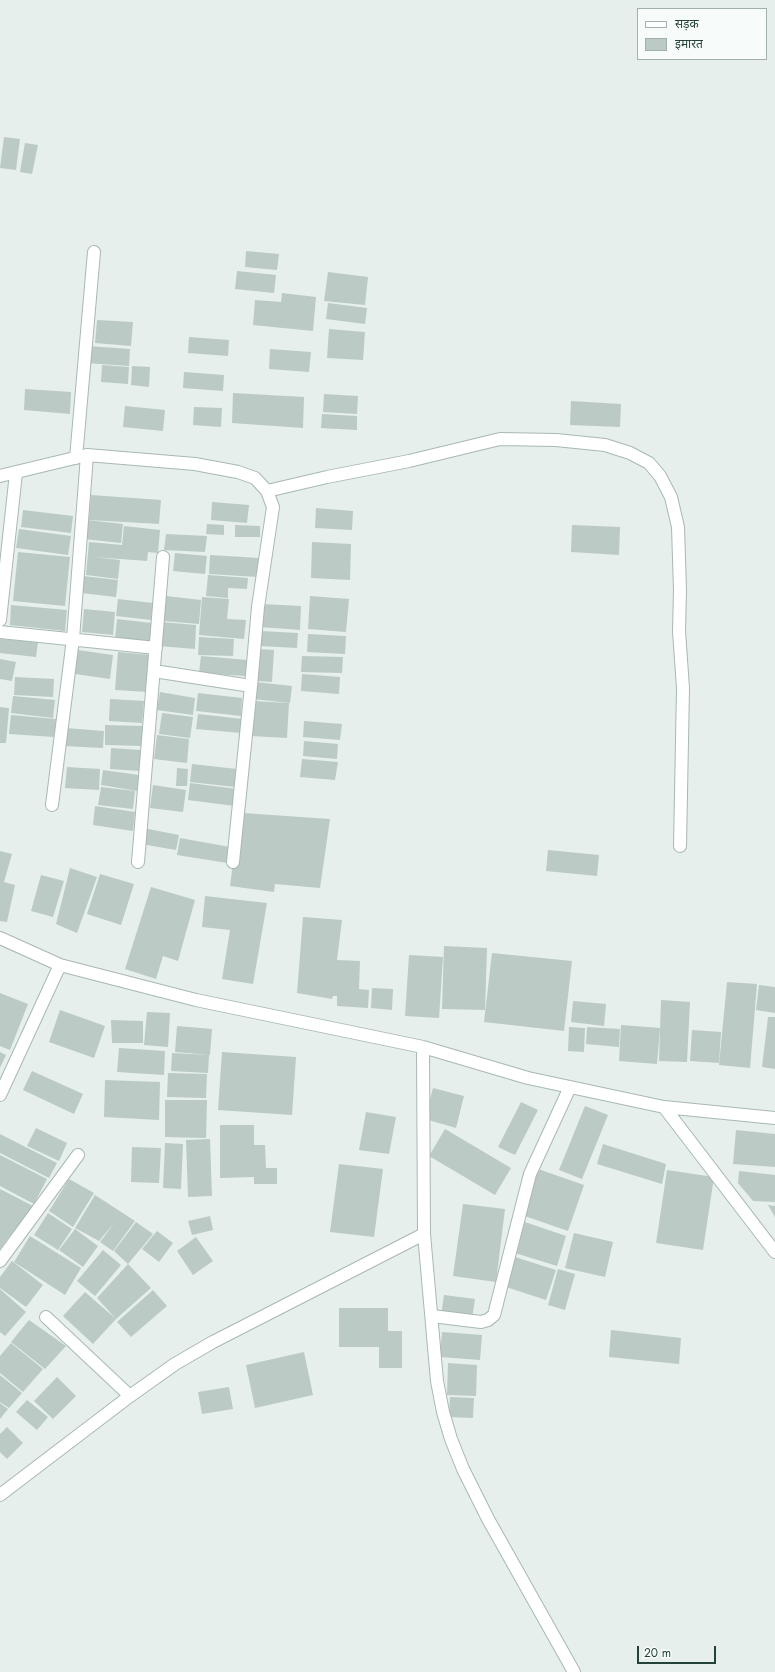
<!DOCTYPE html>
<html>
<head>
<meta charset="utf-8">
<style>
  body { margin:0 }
  #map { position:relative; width:775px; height:1672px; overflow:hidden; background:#e6efeb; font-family:Jost,"Noto Sans Devanagari",sans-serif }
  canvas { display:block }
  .legend { position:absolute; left:637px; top:8px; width:130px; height:52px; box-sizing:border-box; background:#f7fbf9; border:1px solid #a3b1ad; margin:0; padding:5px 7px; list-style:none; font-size:12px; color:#24423a }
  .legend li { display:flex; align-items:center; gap:8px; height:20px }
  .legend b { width:20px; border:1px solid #a3b1ad }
  .scale { position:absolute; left:637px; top:1646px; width:79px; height:18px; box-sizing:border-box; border:2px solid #24423a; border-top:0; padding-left:5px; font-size:12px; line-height:14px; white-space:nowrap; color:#24423a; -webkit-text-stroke:3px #f7fbf9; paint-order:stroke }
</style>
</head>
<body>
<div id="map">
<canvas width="775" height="1672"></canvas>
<ul class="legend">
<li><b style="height:5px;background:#fff"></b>सड़क</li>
<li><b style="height:11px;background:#bbcac4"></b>इमारत</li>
</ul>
<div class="scale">20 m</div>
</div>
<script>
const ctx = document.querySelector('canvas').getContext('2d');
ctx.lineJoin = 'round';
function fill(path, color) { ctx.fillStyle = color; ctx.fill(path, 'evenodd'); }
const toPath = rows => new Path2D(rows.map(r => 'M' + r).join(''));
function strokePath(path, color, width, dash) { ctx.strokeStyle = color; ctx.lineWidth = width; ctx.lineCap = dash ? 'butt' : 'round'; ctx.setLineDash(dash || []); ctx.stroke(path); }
const building = toPath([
  [4,137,20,139,16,170,0,168],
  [25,143,38,145,32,174,20,172],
  [246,251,279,254,277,270,245,267],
  [237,271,276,275,274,293,235,289],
  [328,272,368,277,365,305,324,301],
  [282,293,316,297,313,331,253,325,255,300,281,302],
  [328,303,367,308,365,324,326,319],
  [97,320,133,322,131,346,95,343],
  [329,329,365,332,363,360,327,358],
  [189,337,229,340,228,356,188,353],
  [88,346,130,349,129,366,86,363],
  [270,349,311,352,309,372,269,369],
  [102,365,129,367,128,384,101,382],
  [132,366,150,367,149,387,131,385],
  [184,372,224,375,223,391,183,388],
  [25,389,71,392,70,414,24,410],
  [233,393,304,397,303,428,232,423],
  [324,394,358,396,357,414,323,412],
  [571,401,621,404,620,427,570,425],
  [125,406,165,410,163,431,123,427],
  [194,407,222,408,221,427,193,425],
  [322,414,357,416,357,430,321,428],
  [91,495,161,500,159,524,89,520],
  [212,502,249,505,247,523,211,520],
  [316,508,353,511,352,530,315,528],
  [23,510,73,516,71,533,21,527],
  [86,520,123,524,121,543,84,539],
  [207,524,224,525,224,535,206,534],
  [235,525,260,526,260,537,235,537],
  [572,525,620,527,619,555,571,552],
  [124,526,160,530,158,553,148,552,147,561,94,557,120,560,118,579,86,575,89,542,122,545],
  [19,529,71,536,68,555,16,548],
  [166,534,207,536,205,552,164,550],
  [312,542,351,544,350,580,311,578],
  [18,552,70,557,65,606,13,601],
  [175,553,207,556,205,574,173,571],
  [210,555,259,558,258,577,209,574],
  [208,575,248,578,247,589,228,588,228,598,206,596],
  [83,576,118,580,116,597,81,593],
  [166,596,201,600,199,624,164,621],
  [310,596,349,599,346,632,308,629],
  [202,597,229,599,227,619,246,620,244,639,199,635],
  [118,599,153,603,151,620,116,616],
  [262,604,301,606,300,630,260,627],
  [11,605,67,610,65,631,10,625],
  [84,609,115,612,113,635,82,632],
  [117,619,152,623,150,642,115,639],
  [161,622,196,625,195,649,159,646],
  [261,631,298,633,297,648,260,646],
  [308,634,346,636,345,654,307,652],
  [199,637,234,639,233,656,198,655],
  [0,639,38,642,36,657,0,653],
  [258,649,274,650,272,682,255,681],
  [78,650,113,655,110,679,75,674],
  [118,652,151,655,149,692,115,690],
  [201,656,247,660,245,676,199,673],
  [302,656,343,657,342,673,301,672],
  [0,659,16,662,12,681,0,679],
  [302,674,340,677,339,694,301,691],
  [15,677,54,679,53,697,14,695],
  [255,682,292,686,290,703,253,699],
  [160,692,195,698,193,715,157,710],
  [198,693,242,698,241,716,196,711],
  [13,696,55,700,53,718,11,713],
  [110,699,144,701,142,723,109,721],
  [253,701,289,703,287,738,251,736],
  [0,707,9,708,6,743,0,743],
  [162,713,193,717,190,738,159,734],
  [198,714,243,719,241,733,196,729],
  [11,715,56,719,54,737,9,734],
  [304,721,342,724,340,740,303,737],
  [105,725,144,726,143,746,105,745],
  [66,728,104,731,103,748,65,746],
  [157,735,189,739,187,763,154,759],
  [304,741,338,744,337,759,303,756],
  [111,748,141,750,139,771,110,769],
  [302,759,338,762,335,780,300,777],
  [192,764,237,769,235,787,190,782],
  [67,767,100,769,99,790,65,788],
  [177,768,188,769,187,786,176,786],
  [103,770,139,775,137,791,101,785],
  [190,783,237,789,235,806,188,800],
  [153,785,186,790,183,812,150,808],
  [101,787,135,791,133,809,98,805],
  [95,806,135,812,133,831,93,825],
  [243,813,330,819,320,888,275,884,274,892,230,886,234,855,240,856],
  [143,828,179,835,176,850,141,844],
  [180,838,230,847,227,863,177,855],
  [548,850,599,855,597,876,546,871],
  [0,851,12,854,4,882,15,885,7,922,0,921],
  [70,868,97,877,77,933,56,924],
  [100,874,134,884,121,925,87,914],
  [41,875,64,881,53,917,31,911],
  [151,887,195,900,178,961,163,956,156,979,125,969],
  [205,896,267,903,253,984,222,979,230,930,202,927],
  [303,917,342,920,337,960,360,961,359,989,369,990,368,1008,337,1006,337,996,333,996,332,999,297,993],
  [444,946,487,948,485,1010,442,1009],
  [492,953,572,961,564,1031,484,1022],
  [409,955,443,957,439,1018,405,1016],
  [727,982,757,984,750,1068,719,1065],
  [759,985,775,987,775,1013,756,1010],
  [372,988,393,989,392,1010,371,1008],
  [0,993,28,1004,10,1050,0,1046],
  [661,1000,690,1002,687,1062,659,1061],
  [573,1001,606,1004,604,1026,571,1022],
  [60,1010,105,1026,94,1058,49,1042],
  [147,1012,170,1013,168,1047,144,1045],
  [768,1017,775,1017,775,1069,762,1067],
  [111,1020,143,1021,143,1043,112,1043],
  [621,1025,660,1028,657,1064,619,1061],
  [177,1026,212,1029,210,1055,175,1052],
  [569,1027,585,1028,584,1052,568,1051],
  [587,1027,620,1029,619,1047,586,1044],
  [692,1030,721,1032,719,1063,690,1061],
  [119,1048,165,1051,164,1075,117,1072],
  [0,1052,6,1055,0,1068],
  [222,1052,296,1057,292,1115,218,1110],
  [172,1053,209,1055,208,1073,171,1071],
  [32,1071,83,1094,74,1114,23,1090],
  [168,1073,207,1074,206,1098,167,1097],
  [105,1080,160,1082,159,1120,104,1117],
  [433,1088,464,1096,456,1128,425,1119],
  [165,1100,207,1100,206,1138,165,1137],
  [521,1102,538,1110,515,1155,498,1147],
  [585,1106,608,1115,582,1179,559,1170],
  [366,1112,396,1117,389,1154,359,1150],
  [220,1125,254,1125,254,1145,265,1145,266,1168,277,1168,277,1184,254,1184,254,1177,220,1178],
  [36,1128,67,1143,59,1161,27,1146],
  [445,1129,511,1168,495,1195,429,1156],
  [736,1130,775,1134,775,1167,733,1164],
  [0,1134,57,1163,49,1178,0,1153],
  [210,1139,212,1196,188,1197,186,1140],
  [165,1143,183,1144,181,1189,163,1188],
  [603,1144,666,1164,662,1184,597,1164],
  [132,1147,161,1148,159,1183,131,1182],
  [0,1155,47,1179,34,1204,0,1186],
  [339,1164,383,1169,374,1237,330,1232],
  [538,1169,584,1185,568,1231,522,1215],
  [667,1170,714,1177,703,1250,656,1243],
  [739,1171,775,1175,775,1202,753,1201,738,1183],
  [69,1179,94,1193,73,1227,49,1211],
  [0,1189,33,1206,0,1249],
  [95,1195,135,1221,113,1251,100,1242,115,1222,99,1241,75,1228],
  [463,1204,505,1209,496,1282,453,1276],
  [768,1205,775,1206,775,1217],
  [48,1213,72,1229,58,1250,34,1235],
  [210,1216,213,1230,192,1235,188,1221],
  [136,1222,153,1234,128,1264,114,1251],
  [525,1222,566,1236,557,1266,515,1253],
  [75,1229,98,1246,83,1267,59,1250],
  [157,1231,173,1243,159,1262,142,1249],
  [574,1233,613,1242,605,1277,565,1268],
  [30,1236,81,1268,65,1295,14,1262],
  [196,1237,213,1261,193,1275,177,1251],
  [103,1250,121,1265,95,1296,77,1281],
  [515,1257,556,1270,546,1300,506,1287],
  [12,1261,43,1285,26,1307,0,1288,0,1277],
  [128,1264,151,1288,116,1319,97,1298],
  [558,1269,575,1274,565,1310,548,1305],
  [0,1289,26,1312,5,1336,0,1332],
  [153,1290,167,1306,131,1337,117,1322],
  [85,1292,116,1319,93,1344,63,1316],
  [444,1295,475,1299,472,1319,441,1315],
  [339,1308,388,1308,388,1331,402,1331,402,1368,379,1368,379,1347,339,1347],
  [29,1320,66,1346,45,1369,11,1342],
  [611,1330,681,1338,679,1364,609,1357],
  [442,1332,482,1335,480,1360,440,1357],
  [11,1343,43,1369,23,1392,0,1373,0,1356],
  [304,1352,313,1395,255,1408,246,1365],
  [448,1363,477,1365,476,1396,447,1395],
  [0,1375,22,1393,9,1408,0,1402],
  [57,1377,76,1396,53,1419,34,1401],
  [229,1387,233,1409,202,1414,198,1392],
  [450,1397,474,1398,473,1418,449,1417],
  [27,1400,48,1417,37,1430,16,1412],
  [0,1403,8,1409,0,1419],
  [7,1427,23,1443,7,1459,0,1452,0,1434]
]);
const street = toPath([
  [87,455,195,464,238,472,255,478,267,491,273,507,258,607,251,686,233,862],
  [76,458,94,252],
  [0,476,87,455,73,639,52,805],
  [267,491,327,477,409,461,500,439,556,440,605,445,630,453,649,463,660,476,671,497,678,527,680,590,679,631,683,688,680,846],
  [0,620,16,473],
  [0,632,156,648],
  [154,671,251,686],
  [138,862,163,557],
  [0,938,60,965,196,1000,423,1047,528,1078,664,1107,775,1118],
  [423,1047,424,1234,437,1381,443,1412,451,1439,463,1469,488,1519,574,1672],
  [0,1095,60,965],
  [664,1107,775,1252],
  [0,1261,78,1155],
  [432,1316,481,1322,488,1320,494,1315,530,1174,570,1087],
  [46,1317,130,1396],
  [0,1495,130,1396,175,1364,213,1342,424,1234]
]);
fill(building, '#bbcac4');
strokePath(street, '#a8b8b2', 14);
strokePath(street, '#fff', 12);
</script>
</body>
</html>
